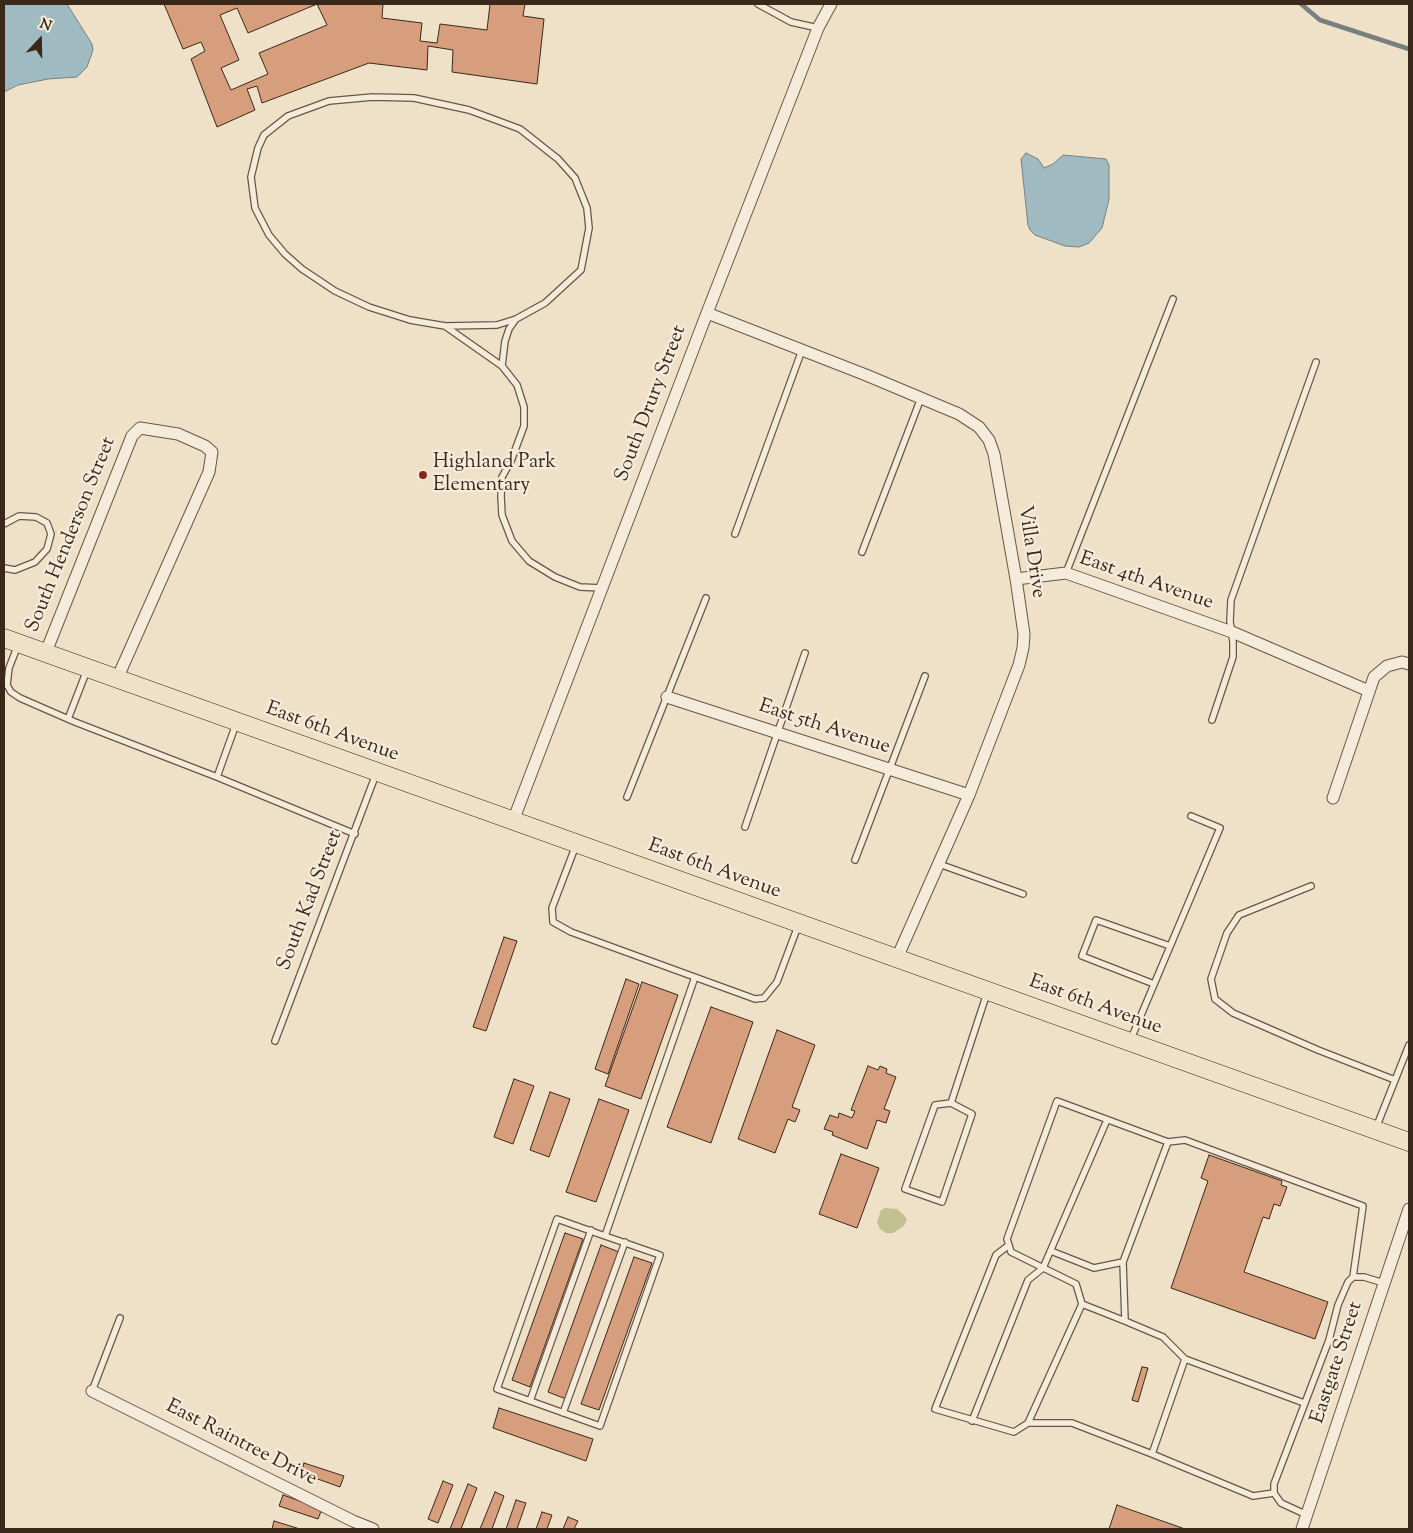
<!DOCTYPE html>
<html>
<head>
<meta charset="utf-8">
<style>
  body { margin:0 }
  #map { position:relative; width:1413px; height:1533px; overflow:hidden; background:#efe0c8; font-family:"Sorts Mill Goudy",serif }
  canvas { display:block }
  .frame { position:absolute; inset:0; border:5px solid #3a281a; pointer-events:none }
  .north { position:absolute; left:15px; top:15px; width:50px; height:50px; -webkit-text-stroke:4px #f5ebdb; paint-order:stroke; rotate:21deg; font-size:14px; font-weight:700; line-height:20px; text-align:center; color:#3a281a }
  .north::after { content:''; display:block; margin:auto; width:18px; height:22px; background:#3a281a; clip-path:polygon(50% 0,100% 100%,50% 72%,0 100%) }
</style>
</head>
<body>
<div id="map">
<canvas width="1413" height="1533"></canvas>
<div class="frame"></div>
<div class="north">N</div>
</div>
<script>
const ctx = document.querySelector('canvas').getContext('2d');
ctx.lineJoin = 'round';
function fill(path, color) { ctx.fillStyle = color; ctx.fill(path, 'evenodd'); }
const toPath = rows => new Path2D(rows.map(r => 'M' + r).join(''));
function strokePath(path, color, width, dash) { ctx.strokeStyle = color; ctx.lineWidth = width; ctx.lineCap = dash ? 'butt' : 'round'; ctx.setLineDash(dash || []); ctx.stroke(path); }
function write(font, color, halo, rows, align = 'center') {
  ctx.font = font + ' "Sorts Mill Goudy",serif'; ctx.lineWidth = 4.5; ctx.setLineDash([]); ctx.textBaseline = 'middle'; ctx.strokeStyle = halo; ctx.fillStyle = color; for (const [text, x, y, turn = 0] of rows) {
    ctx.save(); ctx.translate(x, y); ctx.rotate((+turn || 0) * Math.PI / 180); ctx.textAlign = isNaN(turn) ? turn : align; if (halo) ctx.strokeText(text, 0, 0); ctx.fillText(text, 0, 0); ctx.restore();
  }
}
const green = toPath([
  [885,1208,897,1209,903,1214,907,1219,904,1226,893,1233,886,1233,880,1229,877,1222,881,1210]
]);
const water = toPath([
  [4,4,67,4,92,44,93,50,87,67,77,77,48,79,18,85,4,92,4,4],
  [1026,153,1038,159,1044,168,1053,164,1063,155,1106,159,1109,165,1109,199,1102,228,1089,243,1079,247,1065,246,1035,235,1030,230,1028,225,1021,159,1026,153]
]);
const stream = toPath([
  [1301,4,1320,20,1409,49]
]);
const building = toPath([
  [164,4,383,4,382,18,422,23,420,41,437,43,440,24,487,30,490,4,525,4,523,16,544,19,537,84,452,72,453,50,428,46,427,70,369,63,262,103,257,86,247,89,255,110,217,127,191,59,205,51,201,42,183,49,164,4],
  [317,4,327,25,259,53,268,74,231,90,221,68,239,60,220,15,237,8,248,33,317,4],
  [504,937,517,941,486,1031,473,1027,504,937],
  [626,979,639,984,608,1074,595,1069,626,979],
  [642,982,678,995,641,1099,605,1086,642,982],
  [711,1007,753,1022,711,1143,667,1127,711,1007],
  [777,1030,815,1045,792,1107,800,1110,795,1122,788,1119,775,1153,738,1139,777,1030],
  [868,1066,878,1070,880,1066,887,1069,886,1073,896,1077,884,1109,890,1111,886,1123,877,1120,867,1149,832,1135,833,1132,824,1129,830,1115,838,1118,839,1113,852,1118,855,1111,851,1110,868,1066],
  [514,1079,534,1086,513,1144,494,1137,514,1079],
  [550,1092,570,1099,549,1157,530,1150,550,1092],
  [599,1099,629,1110,596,1202,566,1192,599,1099],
  [841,1154,879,1168,857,1228,819,1214,841,1154],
  [1209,1155,1282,1181,1281,1185,1287,1187,1280,1206,1274,1204,1269,1219,1263,1217,1244,1272,1328,1302,1315,1339,1171,1288,1208,1181,1201,1178,1209,1155],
  [565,1233,583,1239,530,1387,512,1380,565,1233],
  [601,1245,619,1252,566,1399,548,1392,601,1245],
  [634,1257,652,1263,599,1410,581,1404,634,1257],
  [1142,1367,1148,1368,1138,1402,1132,1400,1142,1367],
  [499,1408,593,1439,586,1461,493,1428,499,1408],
  [304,1463,344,1476,340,1487,301,1473,304,1463],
  [443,1481,453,1485,438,1523,428,1519,443,1481],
  [468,1484,477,1488,461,1529,450,1529,468,1484],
  [495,1492,504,1496,492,1529,480,1529,495,1492],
  [283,1495,322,1509,318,1519,279,1506,283,1495],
  [516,1500,526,1503,517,1529,506,1529,516,1500],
  [1117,1505,1185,1529,1109,1529,1117,1505],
  [542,1512,552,1515,547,1529,536,1529,542,1512],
  [568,1517,578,1521,574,1529,563,1529,568,1517],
  [274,1521,300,1529,272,1529,274,1521]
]);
const service = toPath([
  [758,4,791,22,818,28],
  [373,97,414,98,469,110,520,129,558,159,575,178,587,208,589,228,581,270,545,303,516,319,497,325,445,326,410,320,369,307,335,291,302,269,285,254,269,235,255,208,251,177,258,148,264,135,288,116,329,101,373,97],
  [445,326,502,366,517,385,524,407,524,426,511,461,502,477,501,496,502,515,512,541,529,561,555,577,580,587,602,588],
  [502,366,505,341,509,329,516,319],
  [4,524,19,516,36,517,47,523,51,534,47,549,35,562,15,570,4,568],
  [735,534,802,350],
  [862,552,921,398],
  [1066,573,1173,299],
  [18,645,9,668,7,685,11,692,20,698,75,722,217,777,355,834],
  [68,719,87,670],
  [1212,720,1233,657,1233,642,1230,621,1231,600,1316,362],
  [217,777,236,724],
  [627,797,706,598],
  [745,827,805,653],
  [576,845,552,908,553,922,571,932,755,999,764,998,777,982,798,926],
  [855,860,925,676],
  [939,864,1023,894],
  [1311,886,1239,915,1227,933,1211,979,1215,999,1233,1013,1318,1050,1395,1080],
  [1154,984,1082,956,1096,920,1170,946],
  [1131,1039,1220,828,1191,816],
  [275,1041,376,774],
  [951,1103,972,1114,942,1202,905,1189,935,1105,951,1103],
  [951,1103,987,993],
  [1376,1128,1409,1045],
  [1168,1142,1123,1262,1125,1321,1163,1337,1185,1359,1304,1403],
  [605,1236,660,1255,600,1426,497,1389,557,1219,605,1236,695,977],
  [1009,1245,996,1255,935,1409,1014,1432,1028,1423,1082,1304],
  [1051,1251,1094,1268,1123,1262],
  [1125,1321,1082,1304,1076,1284,1011,1252,1007,1239,1057,1101,1168,1142,1185,1140,1363,1206,1353,1277],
  [1185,1359,1152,1454,1253,1496,1274,1493],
  [92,1391,120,1318],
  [530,1401,591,1230],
  [563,1413,625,1242],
  [972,1421,1028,1280,1043,1268,1107,1120],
  [1028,1423,1072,1423,1152,1454],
  [1307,1515,1281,1503,1274,1493,1274,1484,1329,1340,1338,1305,1348,1282,1353,1277,1364,1277,1384,1283]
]);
const minor = toPath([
  [707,313,866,375,959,414,979,427,989,440,994,454,1016,579,1024,634,1023,648,1019,665,969,795,897,958],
  [1016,579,1066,573,1232,632,1369,691],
  [46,652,132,436,140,428,178,434,205,446,212,452,209,472,117,679],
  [667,697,969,795],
  [1333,798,1374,677,1387,666,1402,662,1409,664],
  [513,821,707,313,818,28,831,4],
  [92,1391,353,1521,373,1529],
  [1302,1529,1409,1209]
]);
const primary = toPath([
  [4,638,1409,1142]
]);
const markers = [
  [423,475,5,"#8f2418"]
];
const streetNames = [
  ["South Drury Street",652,404,-69],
  ["South Henderson Street",72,535,-68],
  ["Villa Drive",1030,552,81],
  ["East 4th Avenue",1146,582,19],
  ["East 5th Avenue",824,728,18],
  ["East 6th Avenue",332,733,20],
  ["East 6th Avenue",714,870,20],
  ["South Kad Street",311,901,-69],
  ["East 6th Avenue",1095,1006,20],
  ["Eastgate Street",1338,1363,-72],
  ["East Raintree Drive",241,1444,27]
];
const poiNames = [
  ["Highland Park",433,464],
  ["Elementary",433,487]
];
fill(green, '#c1c090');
fill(water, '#9fbac0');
strokePath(water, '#77807e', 1);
strokePath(stream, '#77807e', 4.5);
fill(building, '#d69e7c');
strokePath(building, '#3a281a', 1);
strokePath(service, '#675646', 8);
strokePath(minor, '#675646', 13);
strokePath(primary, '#3a281a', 19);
strokePath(service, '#f5ebdb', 5.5);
strokePath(minor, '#f5ebdb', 11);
strokePath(primary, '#efe0c8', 18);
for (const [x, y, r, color] of markers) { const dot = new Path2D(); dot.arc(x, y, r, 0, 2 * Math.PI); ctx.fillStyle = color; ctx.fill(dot); strokePath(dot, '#f5ebdb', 2); }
write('20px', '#3a281a', '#f5ebdb', streetNames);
write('20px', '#3a281a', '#f5ebdb', poiNames, 'left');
</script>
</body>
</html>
